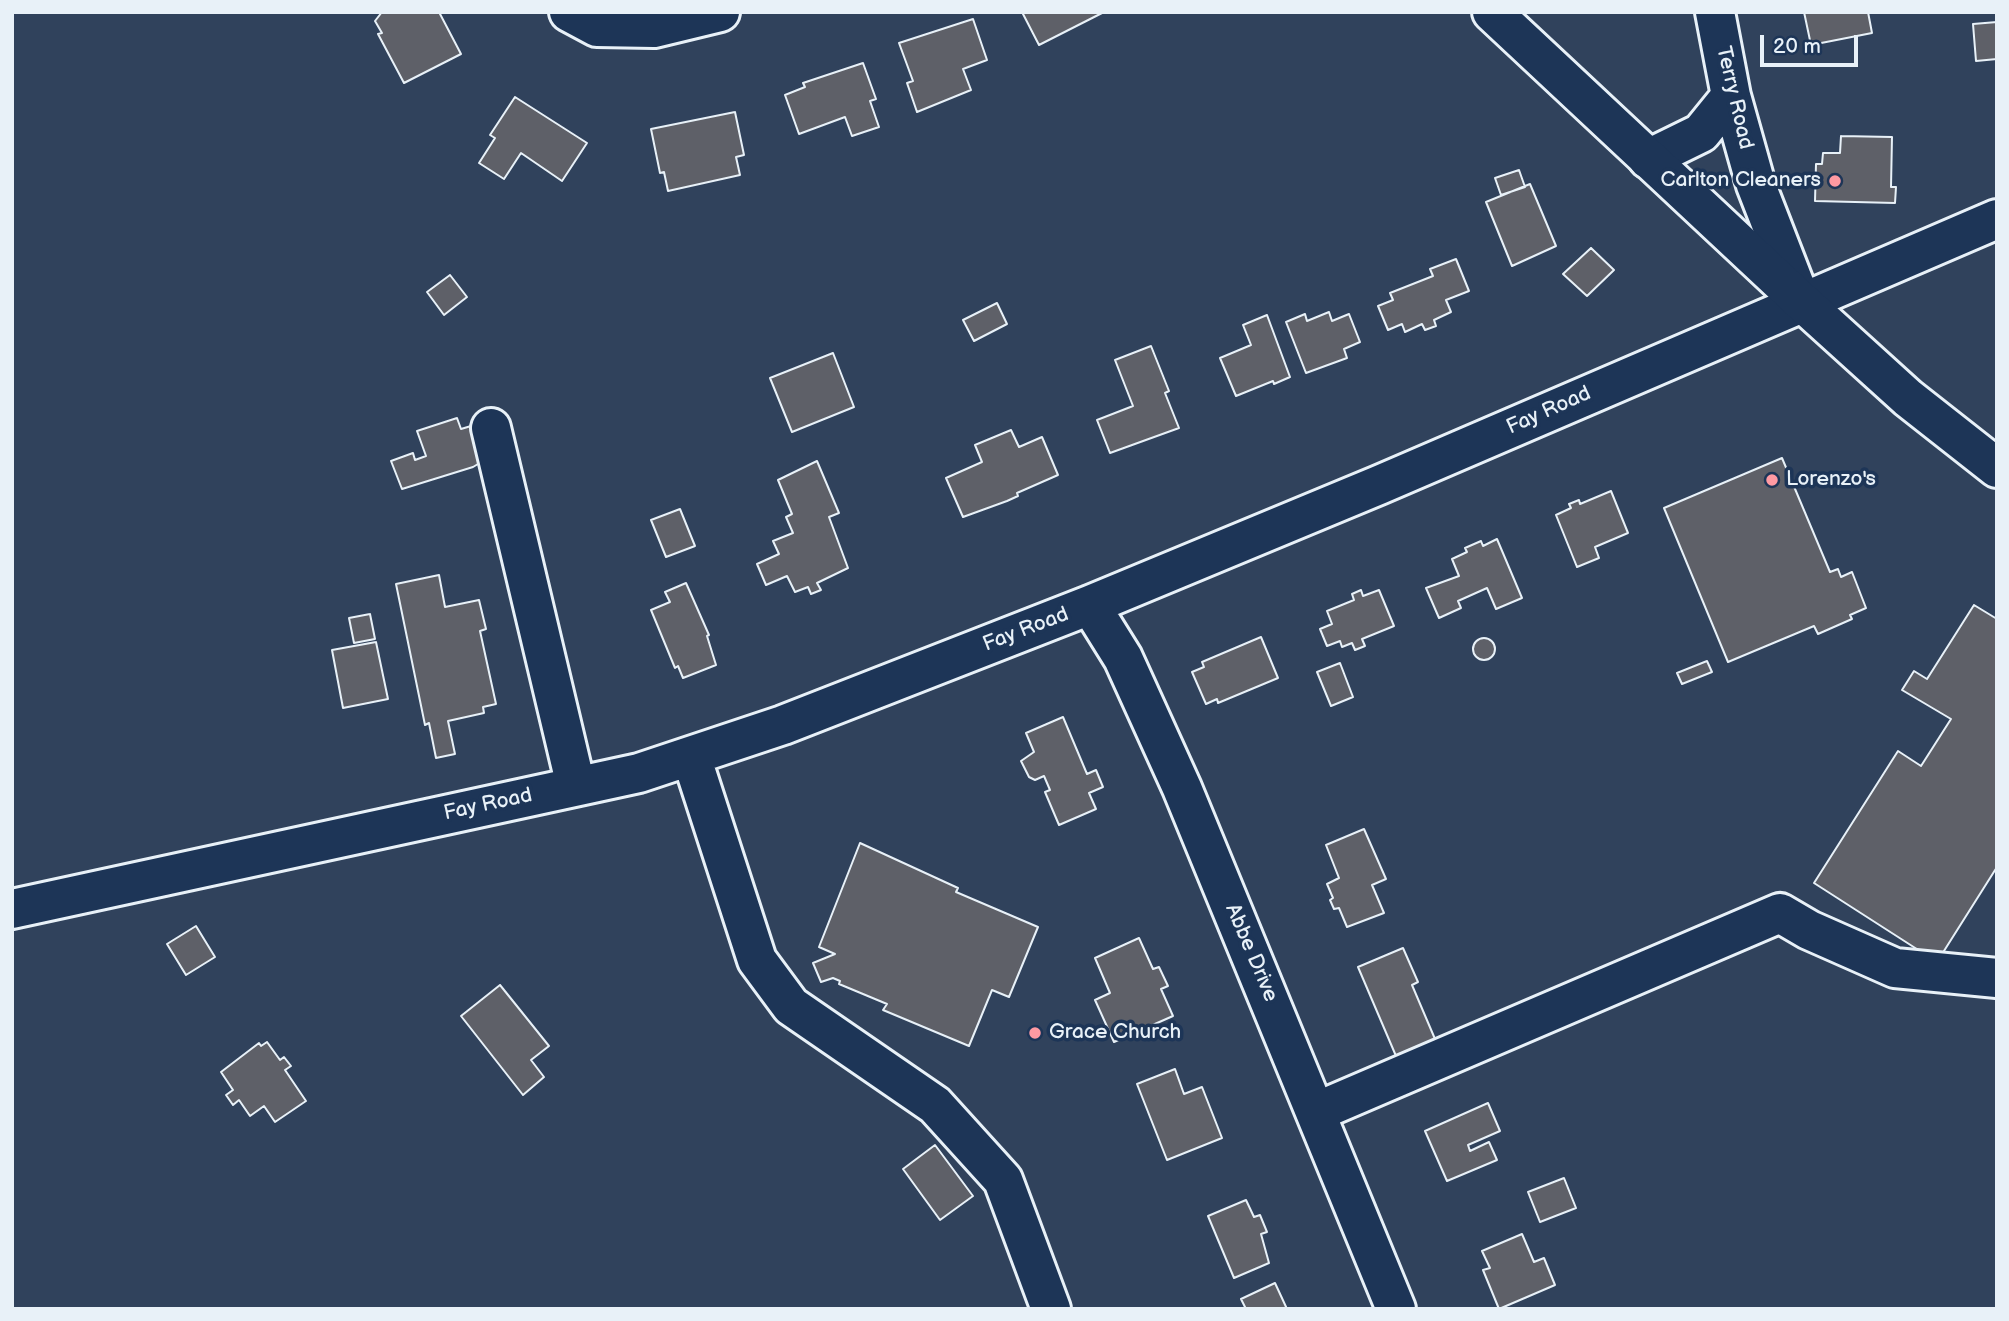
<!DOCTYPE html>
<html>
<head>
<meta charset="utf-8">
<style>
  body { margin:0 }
  #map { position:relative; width:2009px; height:1321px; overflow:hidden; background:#30425c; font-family:"Balsamiq Sans",sans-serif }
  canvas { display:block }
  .frame { position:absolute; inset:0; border:14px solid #e8f1f8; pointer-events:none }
  .scale { position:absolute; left:1760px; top:35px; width:98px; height:32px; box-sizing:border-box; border:4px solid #e8f1f8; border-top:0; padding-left:9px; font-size:21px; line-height:24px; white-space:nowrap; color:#e8f1f8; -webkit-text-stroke:5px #1d3557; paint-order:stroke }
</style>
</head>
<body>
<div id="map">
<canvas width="2009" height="1321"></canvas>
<div class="frame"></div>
<div class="scale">20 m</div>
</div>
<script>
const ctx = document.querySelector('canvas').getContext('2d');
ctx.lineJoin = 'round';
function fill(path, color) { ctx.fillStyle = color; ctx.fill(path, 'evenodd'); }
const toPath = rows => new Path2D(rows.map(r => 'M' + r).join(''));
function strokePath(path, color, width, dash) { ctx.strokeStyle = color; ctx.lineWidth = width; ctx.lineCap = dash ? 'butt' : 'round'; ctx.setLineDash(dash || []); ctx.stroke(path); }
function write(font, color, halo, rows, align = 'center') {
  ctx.font = font + ' "Balsamiq Sans",sans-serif'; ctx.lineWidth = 7; ctx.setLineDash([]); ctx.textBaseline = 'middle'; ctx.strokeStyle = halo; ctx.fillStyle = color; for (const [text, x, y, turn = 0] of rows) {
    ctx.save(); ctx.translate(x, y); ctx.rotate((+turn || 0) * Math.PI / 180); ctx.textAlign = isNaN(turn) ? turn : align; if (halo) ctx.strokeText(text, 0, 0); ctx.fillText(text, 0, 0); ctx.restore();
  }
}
const building = toPath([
  [382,12,439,12,461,54,404,83,378,34,382,33,375,21,382,12],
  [1022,12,1104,12,1039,45,1022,12],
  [1804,12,1868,12,1872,33,1811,45,1804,12],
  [973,19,987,60,963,69,971,90,917,112,907,83,913,81,899,43,973,19],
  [1997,22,1997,59,1976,61,1973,24,1997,22],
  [863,63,876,99,870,101,879,127,852,136,845,117,799,134,785,95,805,87,803,83,863,63],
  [515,97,587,143,562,181,521,153,504,179,479,163,495,138,490,135,515,97],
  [735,112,744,155,736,157,740,175,668,191,664,172,660,173,651,129,735,112],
  [1841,136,1892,137,1891,187,1896,187,1895,203,1815,201,1816,164,1822,164,1823,153,1840,153,1841,136],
  [1519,170,1525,187,1501,195,1495,178,1519,170],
  [1530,184,1556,246,1512,266,1486,202,1530,184],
  [1591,248,1614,270,1587,296,1563,274,1591,248],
  [1456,259,1469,291,1446,300,1451,312,1434,320,1436,326,1425,330,1422,324,1405,332,1402,324,1388,330,1378,306,1393,300,1390,293,1433,276,1430,269,1456,259],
  [450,275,467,297,444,315,427,292,450,275],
  [997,303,1007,324,974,341,963,320,997,303],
  [1329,312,1332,321,1349,314,1360,342,1344,349,1347,358,1306,373,1286,322,1305,314,1307,321,1329,312],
  [1267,315,1290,377,1274,384,1273,381,1236,396,1220,358,1251,345,1243,325,1267,315],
  [1151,346,1169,391,1165,393,1179,428,1110,453,1097,420,1133,406,1115,360,1151,346],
  [833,353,854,407,792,432,770,378,833,353],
  [457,418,461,429,471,426,483,461,473,467,402,489,391,461,413,453,415,460,426,456,417,431,457,418],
  [1011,430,1019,447,1042,437,1058,475,1017,493,1018,496,1007,501,963,517,946,478,982,462,975,445,1011,430],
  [1782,458,1830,572,1838,569,1841,577,1852,572,1866,608,1850,615,1852,619,1818,634,1814,626,1728,662,1664,508,1782,458],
  [817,461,839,513,829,517,848,568,817,583,821,590,811,594,808,587,795,592,787,576,766,585,757,564,779,554,773,541,793,533,786,517,792,514,778,480,817,461],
  [1611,491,1628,533,1595,547,1599,558,1577,567,1556,515,1571,508,1569,504,1579,500,1580,504,1611,491],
  [680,509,695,546,666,557,651,520,680,509],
  [1497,539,1522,598,1496,609,1487,588,1458,601,1461,608,1439,618,1426,588,1459,576,1452,559,1467,552,1465,548,1481,541,1483,546,1497,539],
  [439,575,445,607,479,600,486,629,480,631,496,704,483,707,484,713,448,721,455,754,436,758,429,723,425,725,396,584,439,575],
  [686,583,709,635,707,636,716,665,683,678,678,666,675,668,651,610,670,602,665,592,686,583],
  [1361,590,1363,596,1379,590,1394,626,1362,639,1365,646,1355,650,1352,643,1342,647,1340,641,1327,646,1320,629,1332,624,1327,611,1354,600,1352,594,1361,590],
  [1974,605,1997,619,1997,867,1937,962,1814,883,1898,751,1921,766,1951,719,1902,690,1914,671,1927,679,1974,605],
  [370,614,375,639,354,643,349,618,370,614],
  [1261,637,1278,678,1218,703,1217,699,1206,704,1192,672,1204,667,1202,662,1261,637],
  '1473 649a11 11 0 1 1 22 0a11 11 0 1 1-22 0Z',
  [376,642,388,699,343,708,332,650,376,642],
  [1707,661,1712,672,1682,684,1677,673,1707,661],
  [1340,663,1353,697,1331,706,1317,672,1340,663],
  [1063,717,1087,774,1096,770,1103,787,1089,793,1096,809,1059,825,1045,792,1050,790,1044,776,1035,780,1029,777,1021,761,1034,752,1026,733,1063,717],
  [1364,829,1386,879,1372,885,1384,913,1347,927,1339,908,1334,909,1330,900,1333,898,1327,884,1339,878,1326,845,1364,829],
  [860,843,958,888,956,892,1038,927,1009,997,992,990,969,1046,883,1010,887,1004,839,984,840,981,833,978,821,982,813,963,835,954,819,947,860,843],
  [196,926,215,957,186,975,167,944,196,926],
  [1139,938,1153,969,1159,967,1168,986,1161,989,1173,1016,1114,1042,1095,1000,1110,993,1095,958,1139,938],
  [1403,948,1418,982,1412,985,1435,1039,1396,1056,1358,967,1403,948],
  [500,985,549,1046,531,1060,544,1077,523,1095,461,1016,500,985],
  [267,1042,280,1060,284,1057,291,1066,285,1070,306,1101,275,1122,264,1106,250,1116,239,1100,233,1105,226,1095,233,1090,221,1072,259,1043,261,1046,267,1042],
  [1175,1069,1184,1094,1202,1087,1222,1138,1167,1160,1137,1084,1175,1069],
  [1488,1103,1500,1131,1468,1145,1470,1151,1489,1142,1497,1160,1447,1181,1425,1131,1488,1103],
  [935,1145,973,1196,940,1220,903,1169,935,1145],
  [1564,1178,1576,1208,1540,1222,1528,1192,1564,1178],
  [1246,1200,1254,1217,1260,1215,1267,1232,1261,1234,1269,1263,1234,1278,1208,1216,1246,1200],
  [1522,1234,1534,1262,1544,1258,1555,1285,1499,1309,1483,1270,1490,1268,1482,1251,1522,1234],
  [1275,1283,1287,1309,1246,1309,1241,1299,1275,1283]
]);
const minor = toPath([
  [569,12,597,27,654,28,720,12],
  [1715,12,1731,96,1756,185,1801,301],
  [1648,159,1701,133,1731,96],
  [491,428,576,786],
  [1090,605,1123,658,1182,788,1396,1309],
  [691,756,757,960,791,1006,935,1105,1003,1180,1051,1309],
  [12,909,639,773,783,725,1090,605,1379,485,1997,219],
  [1316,1112,1780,913,1809,930,1895,968,1997,978]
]);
const major = toPath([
  [1492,12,1801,301,1908,398,1997,468]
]);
const markers = [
  [1835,181,7,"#ff9aa2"],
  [1772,480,7,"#ff9aa2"],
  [1035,1033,7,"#ff9aa2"]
];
const streetNames = [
  ["Terry Road",1734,98,77],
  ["Fay Road",1549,411,-24],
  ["Fay Road",1026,630,-21],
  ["Fay Road",488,805,-12],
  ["Abbe Drive",1251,953,67]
];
const poiNames = [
  ["Carlton Cleaners",1821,181,"right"],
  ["Lorenzo's",1786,480],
  ["Grace Church",1049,1033]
];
fill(building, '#5e6068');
strokePath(building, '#e8f1f8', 2);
strokePath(minor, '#e8f1f8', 44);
strokePath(major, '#e8f1f8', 44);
strokePath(minor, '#1d3557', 38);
strokePath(major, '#1d3557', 38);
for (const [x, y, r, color] of markers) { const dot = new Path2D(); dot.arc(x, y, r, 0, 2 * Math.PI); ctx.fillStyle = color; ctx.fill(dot); strokePath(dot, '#1d3557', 2.5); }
write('21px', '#e8f1f8', '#1d3557', streetNames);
write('21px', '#e8f1f8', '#1d3557', poiNames, 'left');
</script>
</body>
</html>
